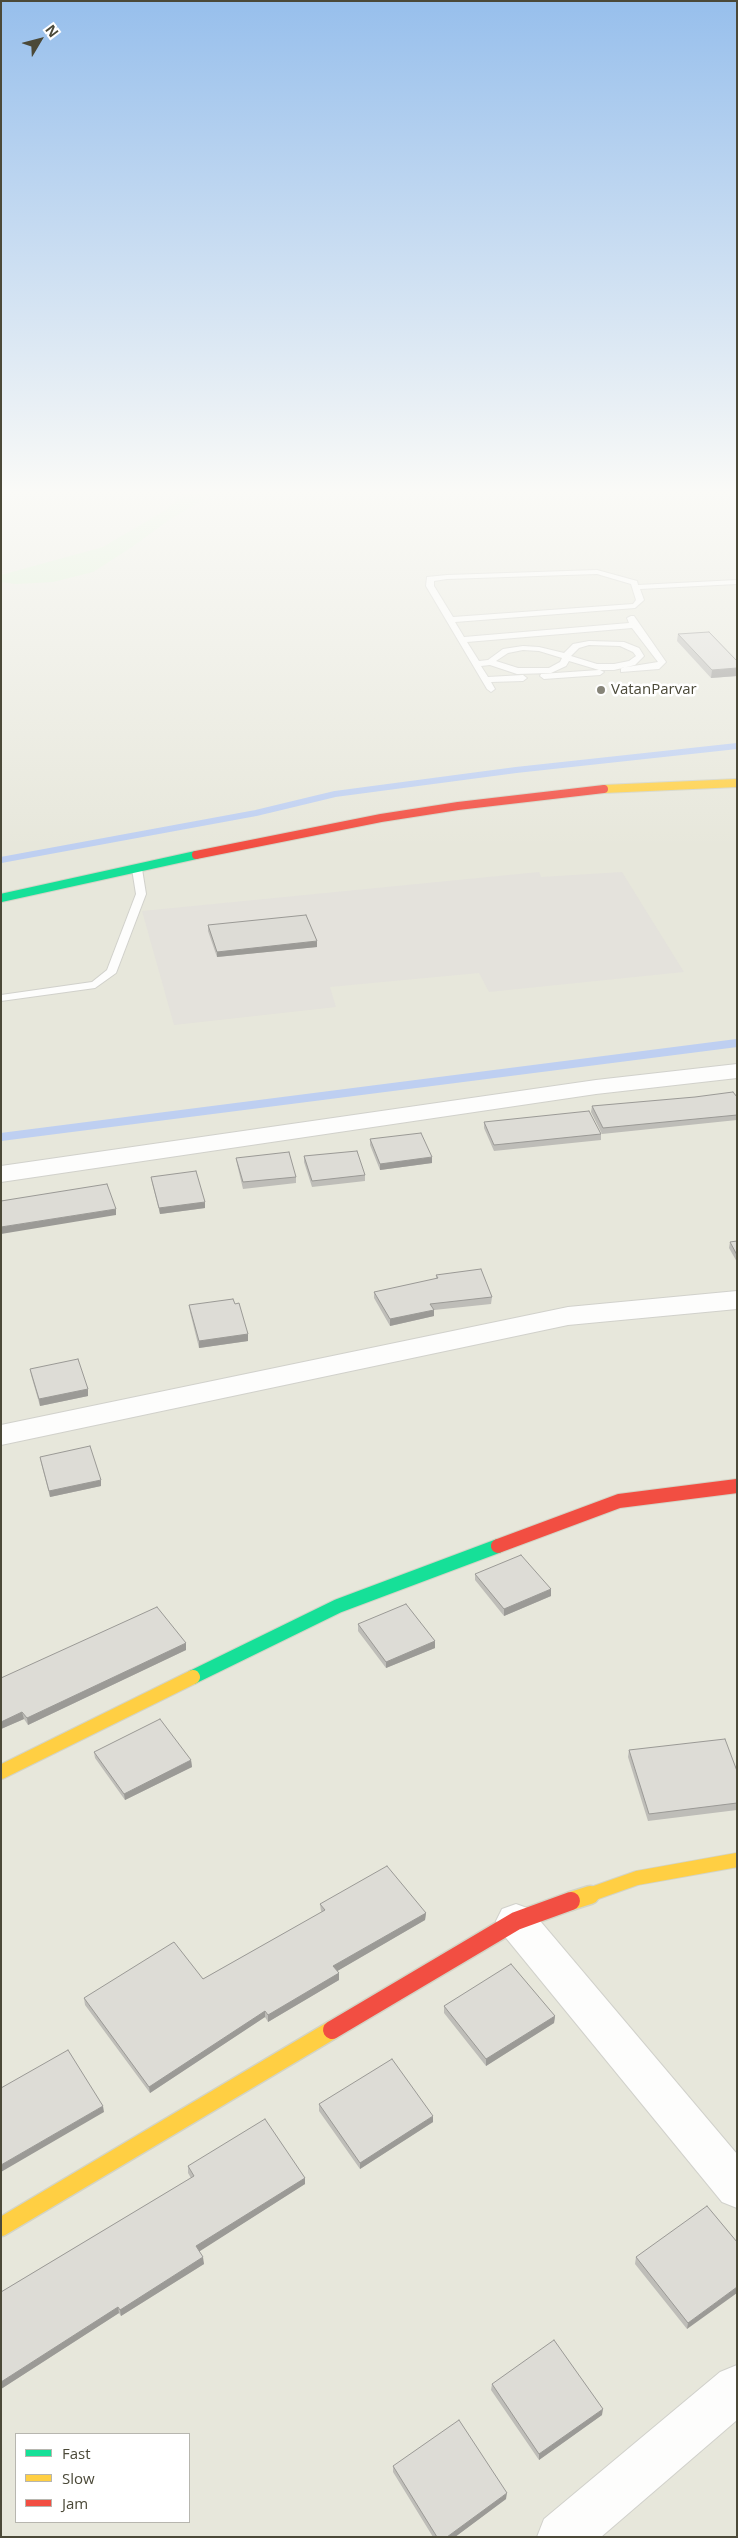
<!DOCTYPE html>
<html>
<head>
<meta charset="utf-8">
<style>
  body { margin:0 }
  #map { position:relative; width:738px; height:2538px; overflow:hidden; background:#f3f3ee; font-family:"Open Sans",sans-serif }
  canvas { display:block }
  .frame { position:absolute; inset:0; border:2px solid #4b4938; pointer-events:none }
  .legend { position:absolute; left:15px; top:2433px; width:175px; height:90px; box-sizing:border-box; background:#fff; border:1px solid #b7b6af; margin:0; padding:6px 9px; list-style:none; font-size:15px; color:#4b4938 }
  .legend li { display:flex; align-items:center; gap:10px; height:25px }
  .legend b { width:25px; border:1px solid #b7b6af }
  .north { position:absolute; left:15px; top:15px; width:50px; height:50px; -webkit-text-stroke:4px #fff; paint-order:stroke; rotate:53deg; font-size:14px; font-weight:700; line-height:20px; text-align:center; color:#4b4938 }
  .north::after { content:''; display:block; margin:auto; width:18px; height:22px; background:#4b4938; clip-path:polygon(50% 0,100% 100%,50% 72%,0 100%) }
</style>
</head>
<body>
<div id="map">
<canvas width="738" height="2538"></canvas>
<div class="frame"></div>
<ul class="legend">
<li><b style="height:6px;background:#16e098"></b>Fast</li>
<li><b style="height:6px;background:#ffcf43"></b>Slow</li>
<li><b style="height:6px;background:#f24e42"></b>Jam</li>
</ul>
<div class="north">N</div>
</div>
<script>
const ctx = document.querySelector('canvas').getContext('2d');
ctx.lineJoin = 'round';
function fill(path, color) { ctx.fillStyle = color; ctx.fill(path, 'evenodd'); }
const toPath = rows => new Path2D(rows.map(r => 'M' + r).join(''));
function strokePath(path, color, width, dash) { ctx.strokeStyle = color; ctx.lineWidth = width; ctx.lineCap = dash ? 'butt' : 'round'; ctx.setLineDash(dash || []); ctx.stroke(path); }
function write(font, color, halo, rows, align = 'center') {
  ctx.font = font + ' "Open Sans",sans-serif'; ctx.lineWidth = 5; ctx.setLineDash([]); ctx.textBaseline = 'middle'; ctx.strokeStyle = halo; ctx.fillStyle = color; for (const [text, x, y, turn = 0] of rows) {
    ctx.save(); ctx.translate(x, y); ctx.rotate((+turn || 0) * Math.PI / 180); ctx.textAlign = isNaN(turn) ? turn : align; if (halo) ctx.strokeText(text, 0, 0); ctx.fillText(text, 0, 0); ctx.restore();
  }
}
const residential = toPath([
  [1,492,737,492,737,2537,1,2537],
  [16,2434,189,2434,189,2522,16,2522]
]);
const industrial = toPath([
  [539,872,541,877,622,872,684,972,489,992,479,973,330,987,336,1007,174,1025,142,911]
]);
const green = toPath([
  [188,492,216,492,169,520,132,547,93,572,53,582,16,584,1,582,1,575,103,547,164,511]
]);
const streamFar1 = toPath([
  [1,860,256,813,335,794,516,770,737,746]
]);
const stream = toPath([
  [1,1137,737,1043]
]);
const lane = toPath([
  [597,570,637,581,638,585,737,580,737,584,640,589,644,600,635,608,455,622,464,637,629,623,627,618,631,616,634,616,666,662,659,669,621,672,621,668,658,662,632,628,467,642,479,661,488,660,503,649,523,646,539,647,564,653,573,644,589,641,624,642,639,648,644,656,635,665,614,670,600,670,604,672,600,675,544,679,540,676,541,674,599,670,569,661,566,666,551,673,517,674,490,665,481,666,488,677,523,675,527,678,523,681,491,682,495,689,491,692,487,689,426,586,427,577,447,575,597,570],
  [597,574,631,584,636,600,633,604,453,617,434,586,434,581,447,579,597,574],
  [589,645,620,646,633,652,636,656,629,661,614,664,597,664,571,656,579,648,589,645],
  [523,650,539,651,562,658,560,662,549,668,518,668,496,661,508,653,523,650],
  [137,866,142,869,146,894,116,973,95,988,1,1001,1,995,92,982,107,970,136,894,132,869,137,866]
]);
const street = toPath([
  [737,1064,737,1078,596,1094,1,1182,1,1166,596,1080,737,1064],
  [737,1291,737,1309,568,1325,1,1445,1,1425,568,1307,737,1291],
  [516,1904,530,1909,737,2154,737,2208,722,2202,502,1933,496,1921,502,1909,516,1904],
  [737,2365,737,2420,601,2537,537,2537,544,2519,720,2372,737,2365]
]);
const fastFar1 = toPath([
  [1,898,196,855]
]);
const fast = toPath([
  [193,1677,338,1606,498,1546]
]);
const slowFar2 = toPath([
  [604,789,737,783]
]);
const slowFar1 = toPath([
  [1,1772,193,1677],
  [586,1896,637,1878,737,1860]
]);
const slow = toPath([
  [571,1901,590,1895],
  [1,2227,332,2030]
]);
const jamFar2 = toPath([
  [196,855,381,818,458,806,604,789]
]);
const jamFar1 = toPath([
  [498,1546,619,1501,737,1486]
]);
const jam = toPath([
  [332,2030,516,1921,571,1901]
]);
const wall = toPath([
  [678,634,737,661,737,676,711,678,677,641],
  [208,925,317,947,217,957,208,931],
  [737,1097,737,1120,602,1134,591,1112,592,1106],
  [484,1122,601,1134,601,1140,494,1151,484,1128],
  [370,1139,432,1163,380,1170,370,1145],
  [304,1156,365,1175,365,1181,312,1187,304,1162],
  [236,1158,296,1177,296,1183,243,1189,237,1164],
  [151,1177,205,1208,160,1214,152,1183],
  [737,1241,737,1262,729,1248,730,1242],
  [436,1275,492,1297,491,1304,434,1310,434,1316,390,1326,374,1298,374,1292,436,1279],
  [235,1304,248,1334,248,1341,199,1348,190,1312,189,1305],
  [30,1369,88,1389,88,1396,40,1406,31,1375],
  [40,1457,101,1486,50,1497,41,1463],
  [475,1574,551,1596,504,1616,475,1580],
  [358,1624,435,1641,435,1648,386,1668,358,1631],
  [186,1643,186,1650,28,1725,24,1719,1,1729,1,1678],
  [629,1750,737,1771,737,1810,648,1821,628,1757],
  [94,1752,191,1760,192,1767,125,1800,95,1758],
  [320,1904,426,1913,425,1920,337,1971,339,1973,339,1980,268,2022,265,2017,150,2093,85,2005,84,1998,203,1979,322,1912,321,1911],
  [444,2006,555,2016,554,2023,486,2066,444,2013],
  [319,2104,433,2122,360,2169,319,2111],
  [188,2166,305,2178,305,2184,199,2251,204,2264,121,2316,119,2313,1,2389,1,2292,191,2178,188,2173],
  [737,2242,687,2329,635,2264,636,2257],
  [492,2384,602,2415,539,2460,491,2390],
  [393,2466,506,2499,455,2537,433,2537,393,2472]
]);
const shadedWall = toPath([
  [737,668,737,676,711,678,712,670],
  [317,941,317,947,217,957,217,952],
  [432,1157,432,1163,380,1170,380,1164],
  [205,1202,205,1208,160,1214,159,1208],
  [116,1209,116,1215,1,1234,1,1227],
  [434,1310,434,1316,390,1326,390,1319],
  [248,1334,248,1341,199,1348,199,1341],
  [88,1389,88,1396,40,1406,39,1399],
  [101,1480,101,1486,50,1497,49,1491],
  [551,1589,551,1596,504,1616,504,1609],
  [435,1641,435,1648,386,1668,386,1662],
  [186,1643,186,1650,28,1725,27,1718],
  [22,1712,24,1719,1,1729,1,1722],
  [191,1760,192,1767,125,1800,124,1794],
  [426,1913,425,1920,334,1973,333,1966],
  [339,1973,339,1980,268,2022,268,2015],
  [265,2011,265,2017,150,2093,149,2087],
  [555,2016,554,2023,486,2066,486,2059],
  [103,2106,104,2112,1,2172,1,2165],
  [433,2116,433,2122,360,2169,360,2163],
  [305,2178,305,2184,197,2253,196,2246],
  [203,2257,204,2264,121,2316,120,2310],
  [737,2287,737,2293,687,2329,688,2323],
  [118,2307,119,2313,1,2389,1,2382],
  [603,2409,602,2415,539,2460,539,2454],
  [507,2493,506,2499,455,2537,447,2537]
]);
const building = toPath([
  [709,632,737,661,737,668,712,670,678,634,709,632],
  [306,915,317,941,217,952,208,925,306,915],
  [733,1092,737,1097,737,1115,603,1128,592,1106,695,1097,733,1092],
  [589,1111,601,1134,494,1145,484,1122,589,1111],
  [421,1133,432,1157,380,1164,370,1139,421,1133],
  [357,1151,365,1175,312,1181,304,1156,357,1151],
  [289,1152,296,1177,243,1182,236,1158,289,1152],
  [196,1171,205,1202,159,1208,151,1177,196,1171],
  [107,1184,116,1209,1,1227,1,1201,107,1184],
  [737,1241,737,1255,730,1242,737,1241],
  [481,1269,492,1297,430,1304,434,1310,390,1319,374,1292,438,1278,436,1275,481,1269],
  [233,1299,235,1304,239,1303,248,1334,199,1341,189,1305,233,1299],
  [78,1359,88,1389,39,1399,30,1369,78,1359],
  [90,1446,101,1480,49,1491,40,1457,90,1446],
  [521,1555,551,1589,504,1609,475,1574,521,1555],
  [406,1604,435,1641,386,1662,358,1624,406,1604],
  [157,1607,186,1643,27,1718,22,1712,1,1722,1,1678,157,1607],
  [160,1719,191,1760,124,1794,94,1752,160,1719],
  [725,1739,737,1771,737,1803,649,1814,629,1750,725,1739],
  [387,1866,426,1913,333,1966,339,1973,268,2015,265,2011,149,2087,84,1998,174,1942,203,1979,325,1910,320,1904,387,1866],
  [511,1964,555,2016,486,2059,444,2006,511,1964],
  [68,2050,103,2106,1,2165,1,2088,68,2050],
  [392,2059,433,2116,360,2163,319,2104,392,2059],
  [265,2119,305,2178,196,2246,203,2257,120,2310,118,2307,1,2382,1,2292,194,2176,188,2166,265,2119],
  [707,2206,737,2242,737,2287,688,2323,636,2257,707,2206],
  [554,2340,603,2409,539,2454,492,2384,554,2340],
  [459,2420,507,2493,447,2537,437,2537,393,2466,459,2420]
]);
const markers = [
  [601,690,5,"#868478"]
];
const farPoinames = [
  ["VatanParvar",611,690]
];
fill(residential, '#e7e7db');
fill(industrial, '#e4e2dc');
fill(green, '#d8eece');
strokePath(streamFar1, '#becff1', 6);
strokePath(stream, '#becff1', 8);
strokePath(lane, '#d1d1cb', 2);
strokePath(street, '#d1d1cb', 2);
strokePath(fastFar1, '#d3d4c6', 10);
strokePath(fast, '#d3d4c6', 16);
strokePath(slowFar2, '#d3d4c6', 10);
strokePath(slowFar1, '#d3d4c6', 16);
strokePath(slow, '#d3d4c6', 21);
strokePath(jamFar2, '#d3d4c6', 10);
strokePath(jamFar1, '#d3d4c6', 16);
strokePath(jam, '#d3d4c6', 21);
fill(lane, '#fdfdfc');
fill(street, '#fdfdfc');
strokePath(fastFar1, '#16e098', 8);
strokePath(fast, '#16e098', 14);
strokePath(slowFar2, '#ffcf43', 8);
strokePath(slowFar1, '#ffcf43', 14);
strokePath(slow, '#ffcf43', 18);
strokePath(jamFar2, '#f24e42', 8);
strokePath(jamFar1, '#f24e42', 14);
strokePath(jam, '#f24e42', 18);
fill(wall, '#bebdb8');
fill(shadedWall, '#9b9a96');
fill(building, '#dddcd6');
strokePath(building, '#9b9a96', 1);
const sky = ctx.createLinearGradient(0, 0, 0, 848);
sky.addColorStop(0, '#97bfec');
sky.addColorStop(0.58, '#fafaf7');
sky.addColorStop(1, '#fafaf700');
ctx.fillStyle = sky;
ctx.fillRect(0, 0, 738, 848);
for (const [x, y, r, color] of markers) { const dot = new Path2D(); dot.arc(x, y, r, 0, 2 * Math.PI); ctx.fillStyle = color; ctx.fill(dot); strokePath(dot, '#fff', 2); }
write('15px', '#4b4938', '#fff', farPoinames, 'left');
</script>
</body>
</html>
